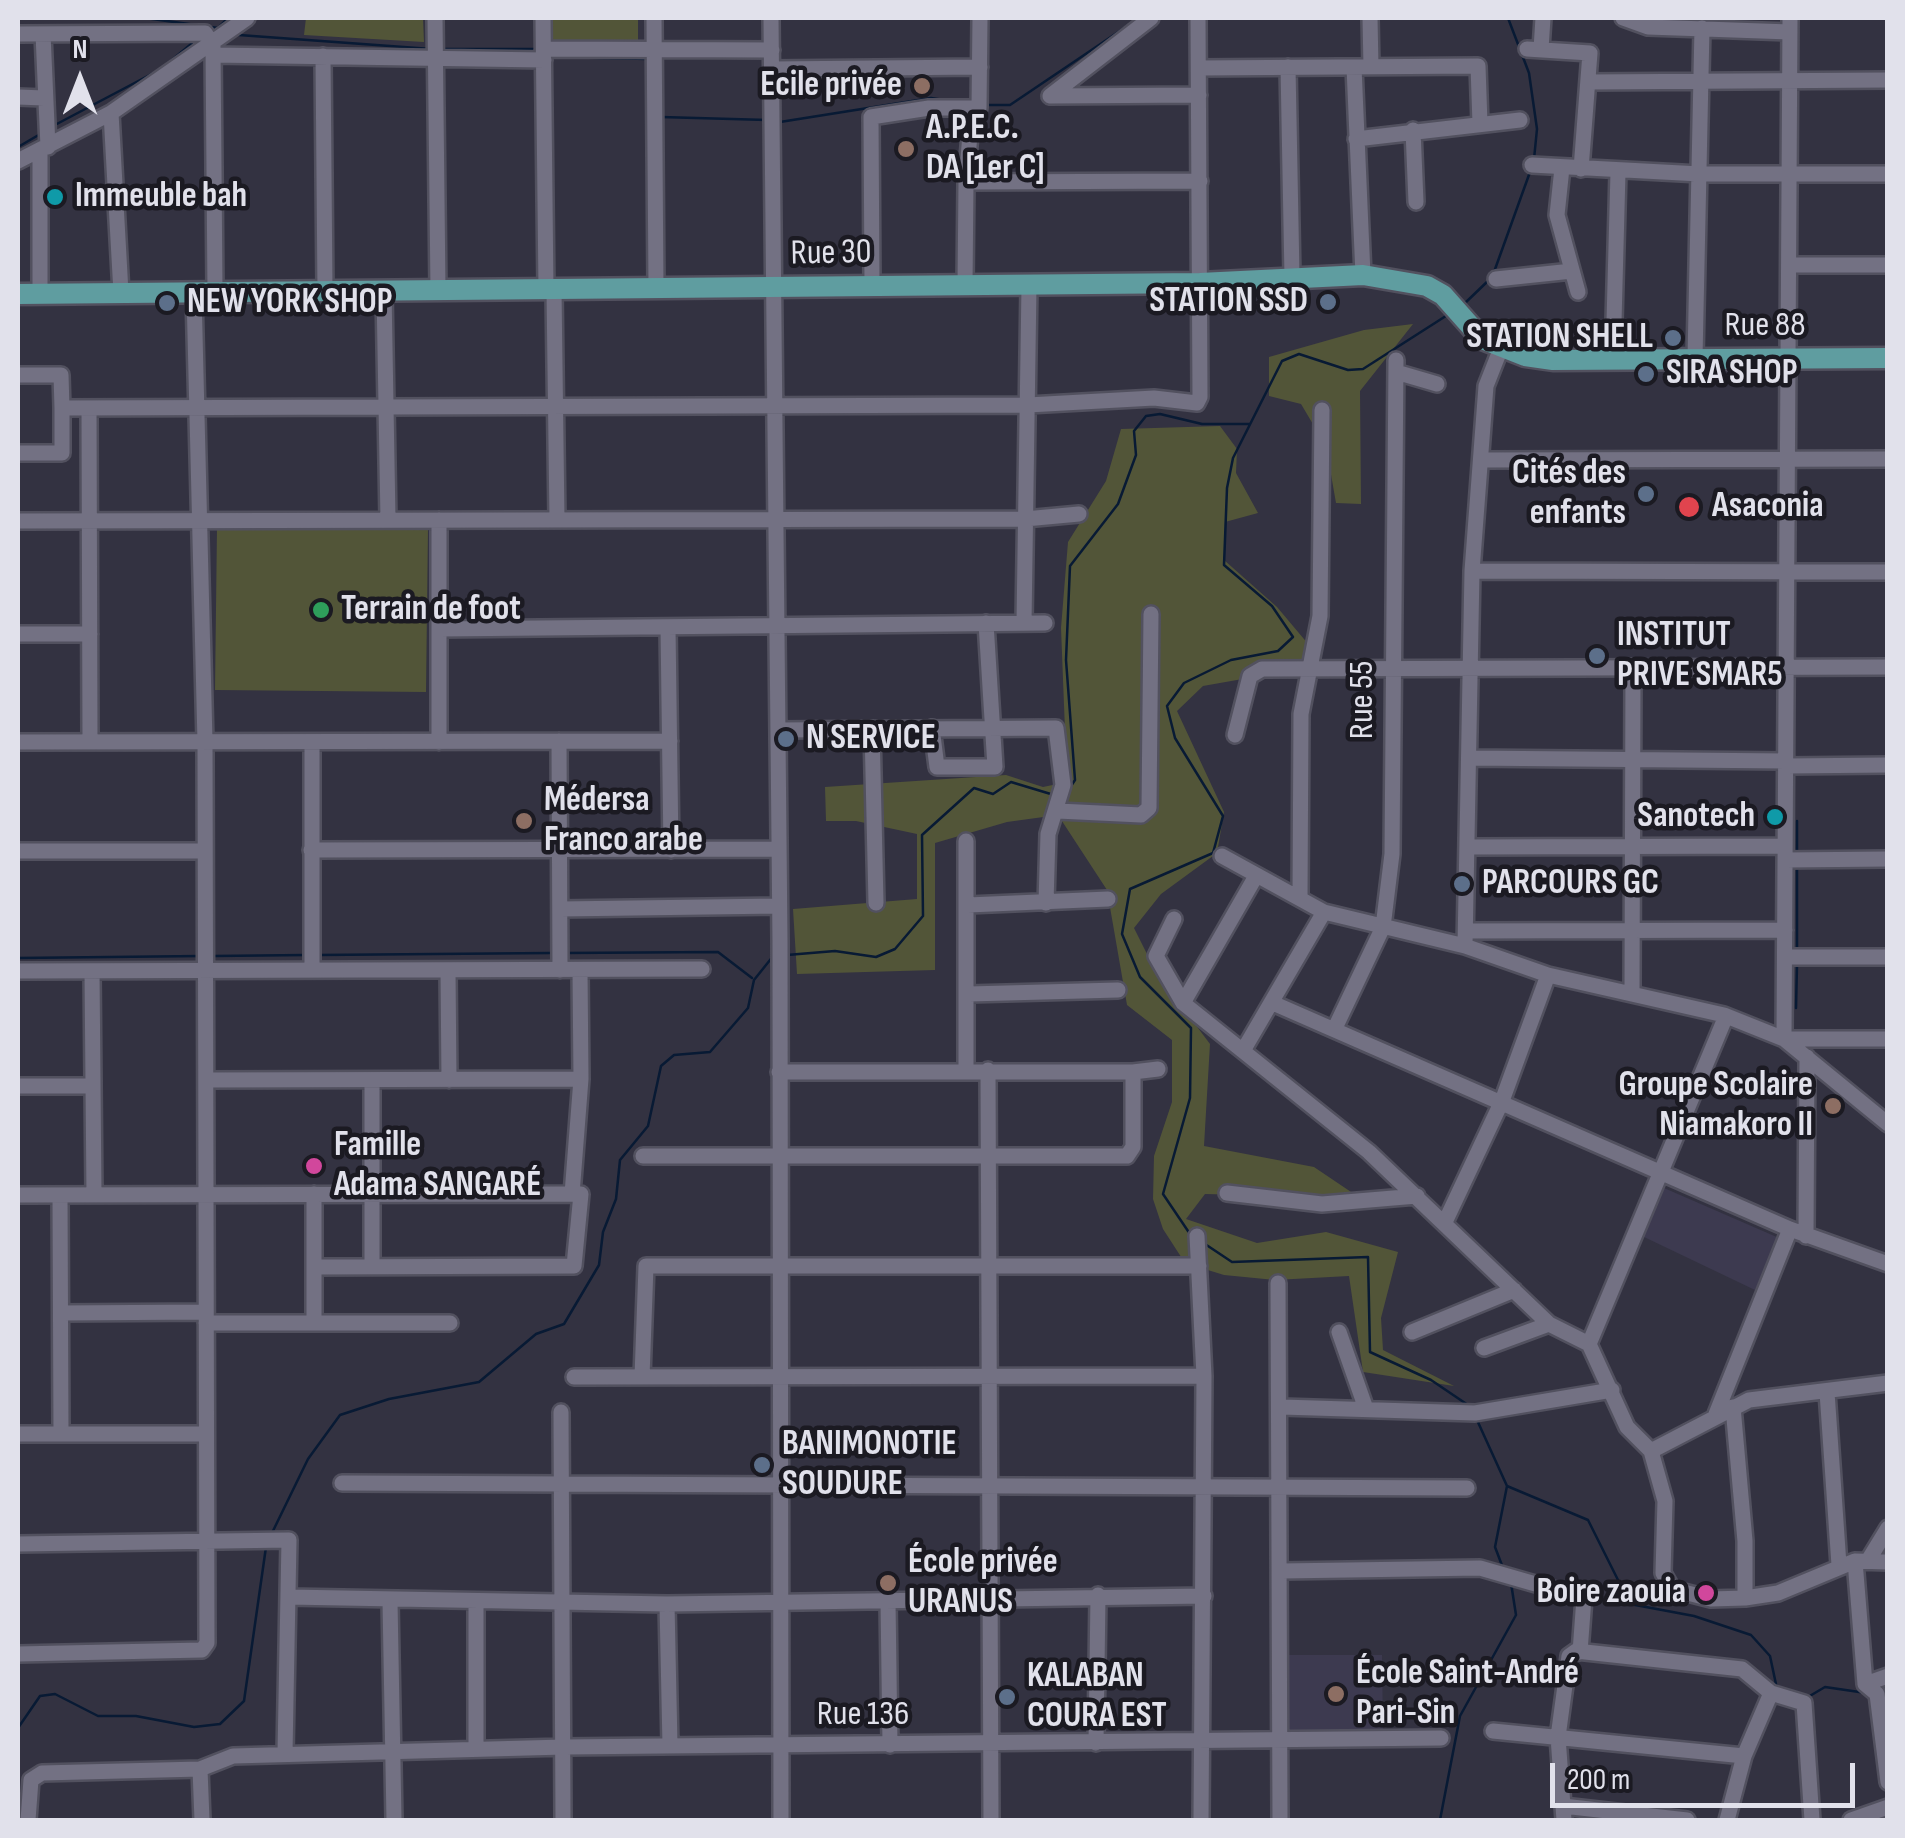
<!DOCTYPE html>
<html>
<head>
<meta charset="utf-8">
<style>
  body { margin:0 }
  #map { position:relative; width:1905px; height:1838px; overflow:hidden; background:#333241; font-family:"Sofia Sans Condensed",sans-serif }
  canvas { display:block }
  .frame { position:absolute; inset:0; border:20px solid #e1e1eb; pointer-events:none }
  .north { position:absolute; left:30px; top:30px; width:100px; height:100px; -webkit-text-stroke:8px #1b1a22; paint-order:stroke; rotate:0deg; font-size:28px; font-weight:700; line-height:40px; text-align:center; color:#e1e1eb }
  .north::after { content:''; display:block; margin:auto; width:35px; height:45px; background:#e1e1eb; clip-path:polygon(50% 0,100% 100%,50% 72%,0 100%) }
  .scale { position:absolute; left:1550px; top:1763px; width:305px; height:45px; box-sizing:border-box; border:5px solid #e1e1eb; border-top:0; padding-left:12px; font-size:30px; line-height:35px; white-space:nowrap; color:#e1e1eb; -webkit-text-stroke:8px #1b1a22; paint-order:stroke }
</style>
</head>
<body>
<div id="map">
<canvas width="1905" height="1838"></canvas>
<div class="frame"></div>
<div class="north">N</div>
<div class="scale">200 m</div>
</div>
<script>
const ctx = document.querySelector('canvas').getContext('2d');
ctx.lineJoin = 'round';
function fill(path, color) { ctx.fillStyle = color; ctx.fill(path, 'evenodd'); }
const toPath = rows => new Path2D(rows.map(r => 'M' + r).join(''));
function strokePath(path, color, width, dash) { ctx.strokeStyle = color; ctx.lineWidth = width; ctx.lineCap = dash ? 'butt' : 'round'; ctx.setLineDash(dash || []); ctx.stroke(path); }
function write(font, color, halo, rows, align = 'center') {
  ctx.font = font + ' "Sofia Sans Condensed",sans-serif'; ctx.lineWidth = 9; ctx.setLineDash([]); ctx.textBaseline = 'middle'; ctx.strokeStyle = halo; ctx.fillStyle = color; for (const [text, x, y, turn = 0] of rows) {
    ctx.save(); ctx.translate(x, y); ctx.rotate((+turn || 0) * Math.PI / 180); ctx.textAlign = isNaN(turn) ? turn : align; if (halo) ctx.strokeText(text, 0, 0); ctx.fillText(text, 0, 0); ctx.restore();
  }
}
const built = toPath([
  [1664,1188,1779,1238,1755,1290,1642,1236],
  [1289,1655,1382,1655,1383,1732,1288,1732]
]);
const green = toPath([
  [306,18,423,18,424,42,304,35],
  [545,18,638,18,638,47,545,47],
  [1413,324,1360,391,1361,504,1336,503,1326,446,1301,404,1269,396,1269,357,1364,330],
  [1220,426,1237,449,1236,473,1258,513,1225,522,1224,560,1277,607,1309,645,1299,669,1203,686,1177,711,1224,812,1217,853,1161,894,1134,928,1156,972,1210,1044,1204,1146,1314,1167,1360,1198,1205,1194,1186,1219,1257,1243,1326,1232,1398,1252,1381,1318,1383,1350,1454,1386,1363,1372,1349,1276,1275,1280,1224,1275,1185,1263,1163,1229,1153,1199,1154,1156,1172,1102,1172,1040,1127,1005,1107,890,1058,815,1007,822,935,843,935,970,797,974,793,909,917,899,917,834,856,821,826,821,825,787,1006,775,1043,787,1067,782,1061,628,1068,542,1106,481,1121,429],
  [217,527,428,529,426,692,215,690]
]);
const stream = toPath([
  [145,18,218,28,228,18],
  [1508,18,1529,73,1537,129,1534,159],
  [239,35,431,49],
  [444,49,536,49],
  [552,57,649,59],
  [167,64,196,40],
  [987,105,1010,105,1139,18],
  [661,117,767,120],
  [780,122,931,98,950,101],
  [53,126,161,69],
  [18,147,42,133],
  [1494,272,1530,172],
  [200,303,342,301],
  [1464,304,1490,279],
  [18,305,67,304],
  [1067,792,1075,780,1066,660,1070,566,1118,504,1136,455,1134,431,1146,416,1160,414,1202,424,1249,424],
  [1797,852,1797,821],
  [1797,952,1797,865],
  [564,953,718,952,752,978],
  [319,955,551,953],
  [787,955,835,951,876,957,895,949,923,916,922,835,974,788,993,794,1011,782,1054,795],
  [214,956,306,955],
  [18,958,201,956],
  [1796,1008,1797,965],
  [1190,1234,1163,1194,1190,1098,1191,1028,1140,977,1122,934,1130,889,1213,853,1223,816,1175,738,1167,706,1184,683,1231,660,1278,651,1293,637,1272,606,1224,565,1227,488,1233,458,1282,361,1299,354,1348,370,1363,369,1449,314],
  [1205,1244,1232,1262,1368,1257,1370,1352,1431,1380,1468,1405],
  [1477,1420,1507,1486,1588,1520,1630,1604,1694,1616,1751,1635,1770,1656,1777,1689],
  [271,1535,308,1459,340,1415,389,1399,479,1382,536,1334,564,1324,599,1265,603,1232,616,1199,620,1160,648,1126,661,1066,674,1055,710,1052,748,1008,754,980,774,955],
  [1503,1568,1495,1547,1507,1486],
  [1808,1697,1825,1687,1866,1693],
  [18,1728,40,1696,55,1694,98,1716,136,1716,194,1727,220,1724,244,1701,266,1547],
  [1440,1820,1460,1716,1516,1615,1511,1583]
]);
const minor = toPath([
  [435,18,438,291],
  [543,18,546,290],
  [654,18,656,288],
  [771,18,780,940,781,1820],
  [1370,18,1371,67],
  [1623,18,1648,27,1790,32],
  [18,34,205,33,213,45,215,292],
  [43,34,48,147],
  [544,49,772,50],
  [1527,49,1590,53,1581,169],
  [1541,49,1543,18],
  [213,55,544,60],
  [323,56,325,292],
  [1288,67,1292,277],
  [1354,67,1363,275],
  [1199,68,1478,66,1480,124],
  [772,69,980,67],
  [1588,82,1888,80],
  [1050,96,1199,95],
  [1050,96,1151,18],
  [18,97,44,98],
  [111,113,121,293],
  [1413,130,1416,202],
  [1356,139,1520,120],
  [40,151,40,293],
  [18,161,111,113,247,18],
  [1532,165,1700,174,1888,174],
  [1562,168,1557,215,1578,292],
  [966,182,1200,181],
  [1789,265,1888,265],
  [1496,279,1572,271],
  [965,285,966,182,971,122,979,108,980,18],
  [872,286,871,117,929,108,979,108],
  [554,290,557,520],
  [384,291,388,520],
  [1695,358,1702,28],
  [1613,359,1618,172],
  [1396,372,1437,384],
  [18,375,61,375,62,408,62,453,18,453],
  [62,408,1028,405,1154,398,1197,403,1200,397,1198,18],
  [89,408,90,742],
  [1482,460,1888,459],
  [439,520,439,742],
  [18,521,1025,519,1079,514],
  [1472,571,1888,572],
  [1024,623,1029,285],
  [668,627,671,850],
  [439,629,1045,623],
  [18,634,90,634],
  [932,728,937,767,995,767,986,623],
  [872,729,876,903],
  [778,730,1056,728,1063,785,1048,834,1046,903],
  [1235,735,1250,676,1262,669,1888,667],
  [559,741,560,970],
  [18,742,670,741],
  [312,742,312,970],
  [1470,758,1786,761],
  [1786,766,1888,765],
  [1058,811,1141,815,1149,808,1151,614],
  [966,841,966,1069],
  [1470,847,1785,846],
  [311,850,778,849],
  [18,851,205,851],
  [1222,856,1324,912,1465,946,1548,975,1724,1015,1784,1039,1888,1124],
  [1785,860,1888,859],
  [1300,898,1301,714,1320,616,1322,410],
  [968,905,1108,899],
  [560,909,779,906],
  [1174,919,1156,956,1183,1003,1369,1152,1549,1324,1589,1344,1627,1427,1651,1451,1665,1501,1663,1573,1672,1589,1711,1599,1745,1598,1778,1593,1855,1561,1888,1562],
  [1467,931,1785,930],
  [1465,946,1472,571,1486,386,1501,348],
  [1785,957,1888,957],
  [448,970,449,1080],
  [18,971,702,969],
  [92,971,94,1195],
  [1632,991,1633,667],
  [969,994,1118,990],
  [1183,1003,1256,876],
  [1275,1004,1790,1229,1888,1264],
  [1335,1028,1383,927,1392,854,1396,360],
  [1784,1039,1790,18],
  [1784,1039,1888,1039],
  [1244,1049,1324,912],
  [988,1070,991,1820],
  [779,1072,1133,1072],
  [206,1080,581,1079],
  [372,1080,372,1267],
  [18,1086,92,1086],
  [643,1156,1127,1156,1133,1147,1133,1072,1158,1069],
  [1227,1193,1322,1204,1417,1196],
  [314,1194,314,1323],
  [572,1194,581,1079,580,970],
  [18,1195,581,1194,574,1266,314,1267],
  [60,1195,61,1434],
  [1445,1222,1502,1101,1548,975],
  [1197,1236,1204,1376,1201,1820],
  [1806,1236,1807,1057],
  [1278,1283,1280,1820],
  [61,1313,206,1312],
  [206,1323,450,1323],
  [1339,1332,1365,1406],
  [1412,1332,1514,1290],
  [1589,1344,1726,1016],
  [1484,1348,1549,1324],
  [574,1377,1204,1376],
  [642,1377,646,1266,1199,1266],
  [1827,1392,1839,1565],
  [1282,1407,1475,1413,1612,1390],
  [1733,1407,1745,1541,1745,1598],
  [561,1412,563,1820],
  [1716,1414,1790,1229],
  [18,1434,206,1434],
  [1651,1451,1749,1400,1888,1383],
  [342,1483,1467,1488],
  [18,1544,289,1540,285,1753],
  [1869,1559,1888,1528],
  [1855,1561,1865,1684],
  [1282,1571,1480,1568,1584,1598,1580,1652],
  [289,1597,667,1604,1204,1596],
  [390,1601,394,1820],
  [888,1601,890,1745],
  [476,1602,476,1749],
  [667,1604,670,1746],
  [18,1654,202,1650,207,1643,205,742,194,293],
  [1888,1676,1865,1684,1877,1694,1888,1782],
  [1771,1693,1804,1703,1812,1820],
  [1493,1731,1744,1756],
  [1096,1743,1098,1595],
  [200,1769,202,1820],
  [1563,1806,1687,1820],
  [28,1820,31,1780,42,1773,200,1769,233,1756,564,1747,1441,1738],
  [1564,1820,1558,1737,1569,1656,1576,1651,1742,1669,1771,1693,1744,1756,1727,1820],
  [1851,1820,1888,1807]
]);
const major = toPath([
  [18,294,1200,283,1363,275,1427,286,1443,295,1482,339,1525,356,1553,360,1888,358]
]);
const markers = [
  [922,86,10,"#8d6e63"],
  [906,149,10,"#8d6e63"],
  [55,197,10,"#0f9aa8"],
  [1328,302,10,"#5c6f8a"],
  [167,303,10,"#5c6f8a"],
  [1673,338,10,"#5c6f8a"],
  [1646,374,10,"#5c6f8a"],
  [1646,494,10,"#5c6f8a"],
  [1689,507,12,"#e0444e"],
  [321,610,10,"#2e9e5b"],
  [1597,656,10,"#5c6f8a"],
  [786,739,10,"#5c6f8a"],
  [1775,817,10,"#0f9aa8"],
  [524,821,10,"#8d6e63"],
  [1462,884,10,"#5c6f8a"],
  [1833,1106,10,"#8d6e63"],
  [314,1166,10,"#d1479c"],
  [762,1465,10,"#5c6f8a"],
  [888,1583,10,"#8d6e63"],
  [1706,1593,10,"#d1479c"],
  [1336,1694,10,"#8d6e63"],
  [1007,1697,10,"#5c6f8a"]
];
const poiNames = [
  ["Ecile privée",902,86,"right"],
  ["A.P.E.C.",926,129],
  ["DA [1er C]",926,169],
  ["Immeuble bah",75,197],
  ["STATION SSD",1308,302,"right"],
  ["NEW YORK SHOP",187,303],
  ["STATION SHELL",1653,338,"right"],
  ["SIRA SHOP",1666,374],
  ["Cités des",1626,474,"right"],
  ["enfants",1626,514,"right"],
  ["Asaconia",1712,507],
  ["Terrain de foot",341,610],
  ["INSTITUT",1617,636],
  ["PRIVE SMAR5",1617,676],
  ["N SERVICE",806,739],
  ["Médersa",544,801],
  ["Franco arabe",544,841],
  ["Sanotech",1755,817,"right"],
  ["PARCOURS GC",1482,884],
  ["Groupe Scolaire",1813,1086,"right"],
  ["Niamakoro II",1813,1126,"right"],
  ["Famille",334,1146],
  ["Adama SANGARÉ",334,1186],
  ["BANIMONOTIE",782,1445],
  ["SOUDURE",782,1485],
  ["École privée",908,1563],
  ["URANUS",908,1603],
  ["Boire zaouia",1686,1593,"right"],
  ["École Saint-André",1356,1674],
  ["Pari-Sin",1356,1714],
  ["KALABAN",1027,1677],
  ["COURA EST",1027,1717]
];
const streetNames = [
  ["Rue 30",831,254,-1],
  ["Rue 88",1765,326],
  ["Rue 55",1363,700,-90],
  ["Rue 136",863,1715]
];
fill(built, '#3d3a50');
fill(green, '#525538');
strokePath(stream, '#081a34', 2.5);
strokePath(minor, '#52515f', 20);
strokePath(major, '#52515f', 25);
strokePath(minor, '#737183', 15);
strokePath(major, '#5f9da0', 20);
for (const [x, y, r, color] of markers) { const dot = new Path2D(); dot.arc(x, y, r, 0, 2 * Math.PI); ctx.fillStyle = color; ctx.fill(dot); strokePath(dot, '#1b1a22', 4); }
write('bold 35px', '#e1e1eb', '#1b1a22', poiNames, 'left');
write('35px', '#e1e1eb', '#1b1a22', streetNames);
</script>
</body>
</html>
